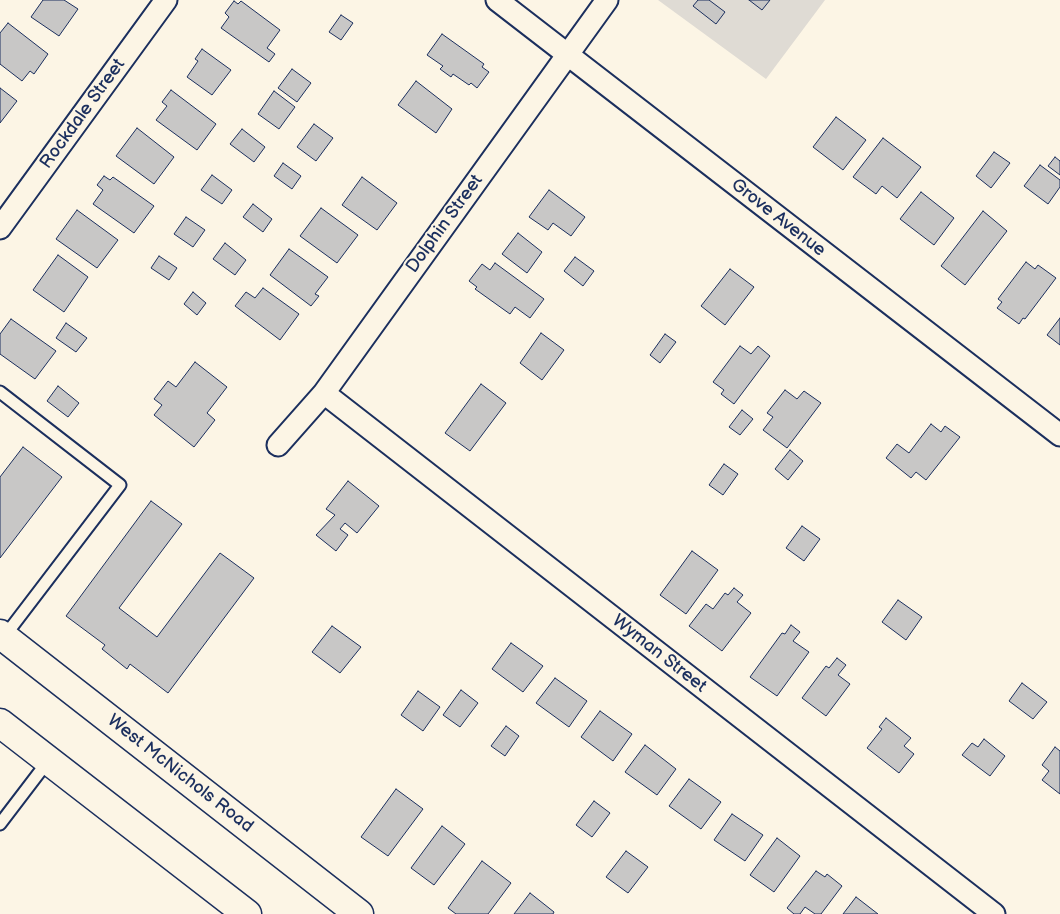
<!DOCTYPE html>
<html>
<head>
<meta charset="utf-8">
<style>
  body { margin:0 }
  canvas { display:block; background:#fcf5e5 }
</style>
</head>
<body>
<canvas width="1060" height="914"></canvas>
<script>
const ctx = document.querySelector('canvas').getContext('2d');
ctx.lineJoin = 'round';
function fill(path, color) { ctx.fillStyle = color; ctx.fill(path, 'evenodd'); }
const toPath = rows => new Path2D(rows.map(r => 'M' + r).join(''));
function strokePath(path, color, width, dash) { ctx.strokeStyle = color; ctx.lineWidth = width; ctx.lineCap = dash ? 'butt' : 'round'; ctx.setLineDash(dash || []); ctx.stroke(path); }
function write(font, color, halo, rows, align = 'center') {
  ctx.font = font + ' "Balsamiq Sans",sans-serif'; ctx.lineWidth = 4; ctx.setLineDash([]); ctx.textBaseline = 'middle'; ctx.strokeStyle = halo; ctx.fillStyle = color; for (const [text, x, y, turn = 0] of rows) {
    ctx.save(); ctx.translate(x, y); ctx.rotate((+turn || 0) * Math.PI / 180); ctx.textAlign = isNaN(turn) ? turn : align; if (halo) ctx.strokeText(text, 0, 0); ctx.fillText(text, 0, 0); ctx.restore();
  }
}
const green = toPath([
  [658,0,825,0,766,79]
]);
const building = toPath([
  [43,0,64,0,78,9,59,36,31,17,43,0],
  [698,0,709,0,725,12,716,24,693,6,698,0],
  [749,0,770,0,762,10,749,0],
  [234,1,238,4,241,1,280,30,267,48,275,54,269,62,221,28,229,17,225,13,234,1],
  [341,15,353,23,341,40,329,32,341,15],
  [8,23,48,54,34,74,30,71,22,81,0,64,0,33,8,23],
  [442,34,484,64,482,67,489,72,477,88,471,83,469,85,453,74,451,77,440,69,443,66,427,55,442,34],
  [202,49,231,70,212,95,187,77,198,61,195,59,202,49],
  [292,69,311,83,297,102,278,88,292,69],
  [416,81,452,109,436,133,398,105,416,81],
  [0,88,17,101,0,123,0,88],
  [171,90,216,124,197,150,156,120,167,106,162,102,171,90],
  [274,91,295,107,279,129,258,114,274,91],
  [836,117,866,140,843,170,813,147,836,117],
  [314,124,333,138,316,161,297,147,314,124],
  [137,128,174,157,154,184,116,156,137,128],
  [242,129,265,147,254,162,230,144,242,129],
  [883,138,921,167,897,198,882,186,876,194,853,177,883,138],
  [994,152,1010,163,991,188,976,176,994,152],
  [1055,157,1060,161,1060,175,1048,166,1055,157],
  [283,163,301,176,292,189,274,176,283,163],
  [1040,165,1060,180,1060,187,1048,204,1024,186,1040,165],
  [212,175,232,190,222,204,201,190,212,175],
  [104,176,110,180,113,177,154,206,134,233,93,204,103,190,97,185,104,176],
  [362,177,397,203,377,230,342,205,362,177],
  [549,190,585,217,571,236,553,223,548,230,529,217,549,190],
  [921,192,954,218,934,245,900,219,921,192],
  [253,204,272,219,263,232,243,217,253,204],
  [321,208,358,235,337,263,300,236,321,208],
  [77,210,118,240,97,268,56,239,77,210],
  [983,211,1007,231,965,285,941,266,983,211],
  [186,217,205,230,193,247,174,234,186,217],
  [518,233,542,252,527,273,502,254,518,233],
  [225,243,246,260,235,275,213,259,225,243],
  [289,249,328,277,315,294,319,296,311,306,270,275,289,249],
  [58,255,88,277,64,312,33,290,58,255],
  [159,256,177,268,169,280,151,268,159,256],
  [575,257,594,271,583,286,564,271,575,257],
  [1026,262,1035,269,1038,265,1056,278,1025,319,1023,318,1019,324,997,308,1002,302,998,299,1026,262],
  [495,263,544,299,530,318,515,307,510,314,475,289,477,287,469,281,482,264,490,270,495,263],
  [730,269,754,287,725,325,701,306,730,269],
  [263,288,299,314,280,340,235,306,246,292,255,298,263,288],
  [193,292,206,303,197,315,184,304,193,292],
  [1060,318,1060,345,1047,335,1060,318],
  [11,319,56,351,35,379,0,354,0,334,11,319],
  [66,323,87,338,76,352,56,338,66,323],
  [541,333,564,350,542,380,520,363,541,333],
  [665,334,676,342,660,363,650,355,665,334],
  [740,346,751,354,758,346,770,356,734,404,721,394,724,390,713,382,740,346],
  [195,362,227,387,207,413,215,420,194,447,154,415,162,405,154,399,168,381,176,387,195,362],
  [481,384,506,403,470,451,445,433,481,384],
  [58,386,79,403,68,417,47,401,58,386],
  [785,390,797,399,804,391,821,403,787,448,763,430,773,417,767,413,785,390],
  [742,410,753,419,740,435,729,427,742,410],
  [931,424,941,432,945,426,960,437,926,480,916,472,911,478,886,458,897,444,909,453,931,424],
  [23,447,62,477,0,558,0,477,23,447],
  [790,450,803,461,788,480,775,469,790,450],
  [724,464,738,474,723,495,709,485,724,464],
  [348,481,379,506,357,533,345,523,340,529,348,535,336,551,316,535,335,515,326,509,348,481],
  [151,501,182,524,119,608,157,637,220,553,254,578,168,693,130,664,127,669,102,649,105,645,66,616,151,501],
  [802,526,820,539,804,561,786,548,802,526],
  [692,551,718,570,686,614,660,595,692,551],
  [734,588,743,595,737,602,751,613,722,651,689,626,706,604,713,609,725,593,728,595,734,588],
  [898,600,922,617,906,640,882,622,898,600],
  [791,625,800,632,793,641,809,652,777,696,750,677,782,633,785,634,791,625],
  [332,626,361,647,340,673,312,652,332,626],
  [511,643,543,666,523,692,492,669,511,643],
  [837,658,846,665,838,675,850,684,826,716,802,698,826,666,829,668,837,658],
  [555,678,587,701,569,727,536,703,555,678],
  [1022,683,1047,702,1033,719,1009,701,1022,683],
  [461,690,478,703,460,727,443,715,461,690],
  [418,691,440,707,423,731,401,715,418,691],
  [600,711,632,734,613,761,581,737,600,711],
  [886,718,911,738,904,746,914,754,899,773,867,748,882,729,879,727,886,718],
  [506,726,519,736,505,756,491,746,506,726],
  [984,739,1005,756,990,776,962,755,972,743,978,747,984,739],
  [645,745,676,769,657,795,625,772,645,745],
  [1055,747,1060,751,1060,794,1042,780,1049,771,1042,765,1055,747],
  [689,779,721,802,701,829,669,806,689,779],
  [396,789,423,809,388,856,361,837,396,789],
  [594,801,610,813,592,837,576,825,594,801],
  [732,814,763,835,745,861,714,840,732,814],
  [442,826,465,844,434,885,411,868,442,826],
  [777,838,800,856,774,892,750,875,777,838],
  [626,851,648,867,628,893,606,877,626,851],
  [482,861,511,883,488,914,456,914,448,908,482,861],
  [816,871,825,877,827,874,842,886,821,914,815,914,805,907,800,914,794,914,787,908,816,871],
  [530,893,554,912,553,914,514,914,530,893],
  [856,897,878,914,843,914,856,897]
]);
const service = toPath([
  [0,392,120,485,4,637],
  [0,824,48,761]
]);
const minor = toPath([
  [497,0,1060,435],
  [0,228,166,0],
  [324,393,994,914],
  [278,445,324,393,607,0]
]);
const secondary = toPath([
  [0,634,359,914],
  [0,723,247,914]
]);
const streetNames = [
  ["Rockdale Street",83,114,-54],
  ["Grove Avenue",778,218,38],
  ["Dolphin Street",445,224,-54],
  ["Wyman Street",659,654,38],
  ["West McNichols Road",180,774,38]
];
fill(green, '#dfdbd4');
fill(building, '#c8c7c6');
strokePath(building, '#1b2f5e', 1);
strokePath(service, '#1b2f5e', 15);
strokePath(minor, '#1b2f5e', 25);
strokePath(secondary, '#1b2f5e', 31);
strokePath(service, '#fcf5e5', 11);
strokePath(minor, '#fcf5e5', 21);
strokePath(secondary, '#fcf5e5', 28);
write('18px', '#1b2f5e', '#fcf5e5', streetNames);
</script>
</body>
</html>
